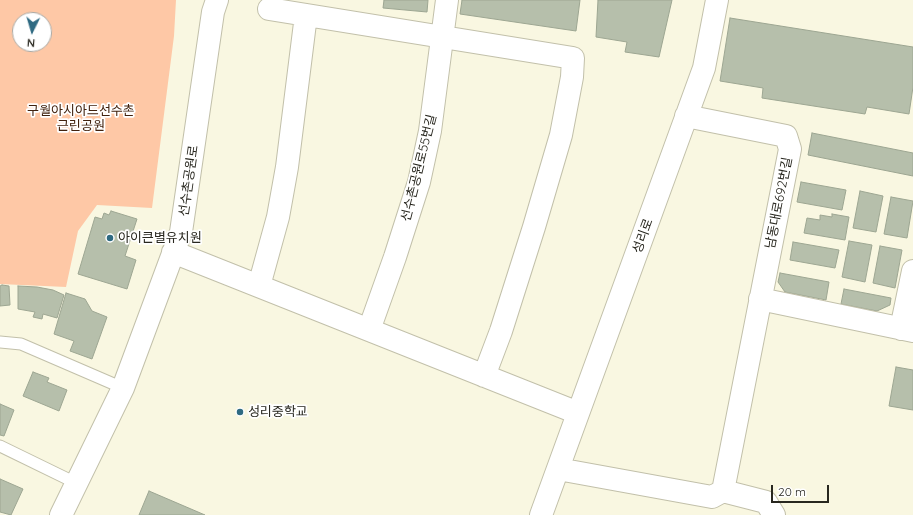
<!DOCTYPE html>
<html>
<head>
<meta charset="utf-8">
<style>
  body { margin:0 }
  #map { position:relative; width:913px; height:515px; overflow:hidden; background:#f9f7e1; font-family:Quicksand,sans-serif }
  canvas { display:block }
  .north { position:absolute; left:12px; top:12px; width:40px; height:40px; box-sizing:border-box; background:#fff; border:1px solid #a9a9a5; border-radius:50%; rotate:185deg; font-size:11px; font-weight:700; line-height:16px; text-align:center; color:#28271f }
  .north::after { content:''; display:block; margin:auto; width:14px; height:18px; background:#2f6a82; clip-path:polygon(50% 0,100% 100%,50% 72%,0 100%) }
  .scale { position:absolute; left:771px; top:485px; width:58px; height:18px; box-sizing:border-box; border:2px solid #28271f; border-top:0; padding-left:5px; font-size:12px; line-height:14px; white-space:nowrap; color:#28271f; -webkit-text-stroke:3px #fff; paint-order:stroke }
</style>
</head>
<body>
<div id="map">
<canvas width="913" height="515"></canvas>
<div class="north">N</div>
<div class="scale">20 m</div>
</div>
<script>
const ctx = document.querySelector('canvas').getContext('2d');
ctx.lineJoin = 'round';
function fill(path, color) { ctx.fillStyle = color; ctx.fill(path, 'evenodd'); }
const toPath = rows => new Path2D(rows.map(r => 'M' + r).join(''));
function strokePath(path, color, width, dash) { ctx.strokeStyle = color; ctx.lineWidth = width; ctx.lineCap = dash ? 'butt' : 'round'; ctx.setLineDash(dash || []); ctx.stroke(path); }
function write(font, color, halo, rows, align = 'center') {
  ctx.font = font + ' Quicksand,"Noto Sans KR",sans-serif'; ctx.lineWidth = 3.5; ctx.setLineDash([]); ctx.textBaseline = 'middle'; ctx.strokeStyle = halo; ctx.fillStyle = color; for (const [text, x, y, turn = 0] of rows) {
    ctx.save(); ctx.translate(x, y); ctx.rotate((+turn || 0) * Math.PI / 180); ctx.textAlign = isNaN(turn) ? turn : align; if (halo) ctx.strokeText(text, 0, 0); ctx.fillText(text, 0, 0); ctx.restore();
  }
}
const green = toPath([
  [0,0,176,0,174,36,152,208,97,205,78,231,66,287,0,284],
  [20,20,44,20,44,44,20,44]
]);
const building = toPath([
  [384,0,428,0,427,12,383,8,384,0],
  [462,0,580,0,576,31,460,14,462,0],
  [598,0,672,0,659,57,625,52,627,42,596,37,598,0],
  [730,18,913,47,913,87,909,114,867,107,865,114,762,98,763,88,720,81,730,18],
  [812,133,913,153,913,176,808,155,812,133],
  [801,182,846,190,842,210,797,202,801,182],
  [860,191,883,196,876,232,853,228,860,191],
  [891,197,913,201,907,238,884,234,891,197],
  [111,211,137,219,125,256,136,260,127,289,78,274,95,217,102,219,104,213,109,215,111,211],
  [832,214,849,217,845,240,804,233,807,218,820,220,820,215,832,217,832,214],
  [849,241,872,245,865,282,842,277,849,241],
  [793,242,839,250,835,268,790,260,793,242],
  [880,246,902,250,895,288,873,283,880,246],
  [780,273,829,282,826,300,785,292,778,282,780,273],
  [2,285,9,286,10,305,0,306,0,286,2,285],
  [18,286,37,287,53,290,64,295,57,318,43,314,42,319,33,317,35,312,18,309,18,286],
  [844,289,891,298,890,305,877,311,841,304,844,289],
  [66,293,85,299,92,311,107,317,92,359,70,351,74,341,54,334,66,293],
  [896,367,913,370,913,410,889,406,896,367],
  [33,372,49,378,47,382,67,390,59,411,23,396,33,372],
  [0,404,14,410,4,436,0,435,0,404],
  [0,479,23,489,11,515,0,512,0,479],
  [149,491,205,515,139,515,149,491]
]);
const service = toPath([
  [0,342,21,344,123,388],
  [0,446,76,483]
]);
const minor = toPath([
  [269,9,573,58,572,77,561,135,534,227,501,331,484,376],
  [686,116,786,136,790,149,723,491],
  [173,252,578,413],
  [259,286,278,217,287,167,306,15],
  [760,299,913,331],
  [901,329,913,271],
  [369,330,395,257,419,182,430,131,447,0],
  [558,469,712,497,723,491],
  [723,491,766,502,774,515],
  [61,515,123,388,181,232,213,12,217,0],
  [541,515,704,68,717,0]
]);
const markers = [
  [110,238,4,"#2f6a82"],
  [240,412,4,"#2f6a82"]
];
const parkNames = [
  ["구월아시아드선수촌",81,111],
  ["근린공원",81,126]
];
const streetNames = [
  ["선수촌공원로55번길",419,168,-76],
  ["선수촌공원로",189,181,-82],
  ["남동대로692번길",779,203,-79],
  ["성리로",643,236,-70]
];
const poiNames = [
  ["아이큰별유치원",118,238],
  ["성리중학교",248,412]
];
fill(green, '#fec8a6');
fill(building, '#b6bfab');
strokePath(building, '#9da692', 1);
strokePath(service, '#c2c0aa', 13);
strokePath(minor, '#c2c0aa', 24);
strokePath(service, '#fff', 11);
strokePath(minor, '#fff', 22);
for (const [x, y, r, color] of markers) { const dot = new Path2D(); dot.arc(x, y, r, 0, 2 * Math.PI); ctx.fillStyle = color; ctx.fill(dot); strokePath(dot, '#fff', 1.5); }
write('13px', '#41220e', '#fff', parkNames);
write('13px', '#28271f', '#fff', streetNames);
write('13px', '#28271f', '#fff', poiNames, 'left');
</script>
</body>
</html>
